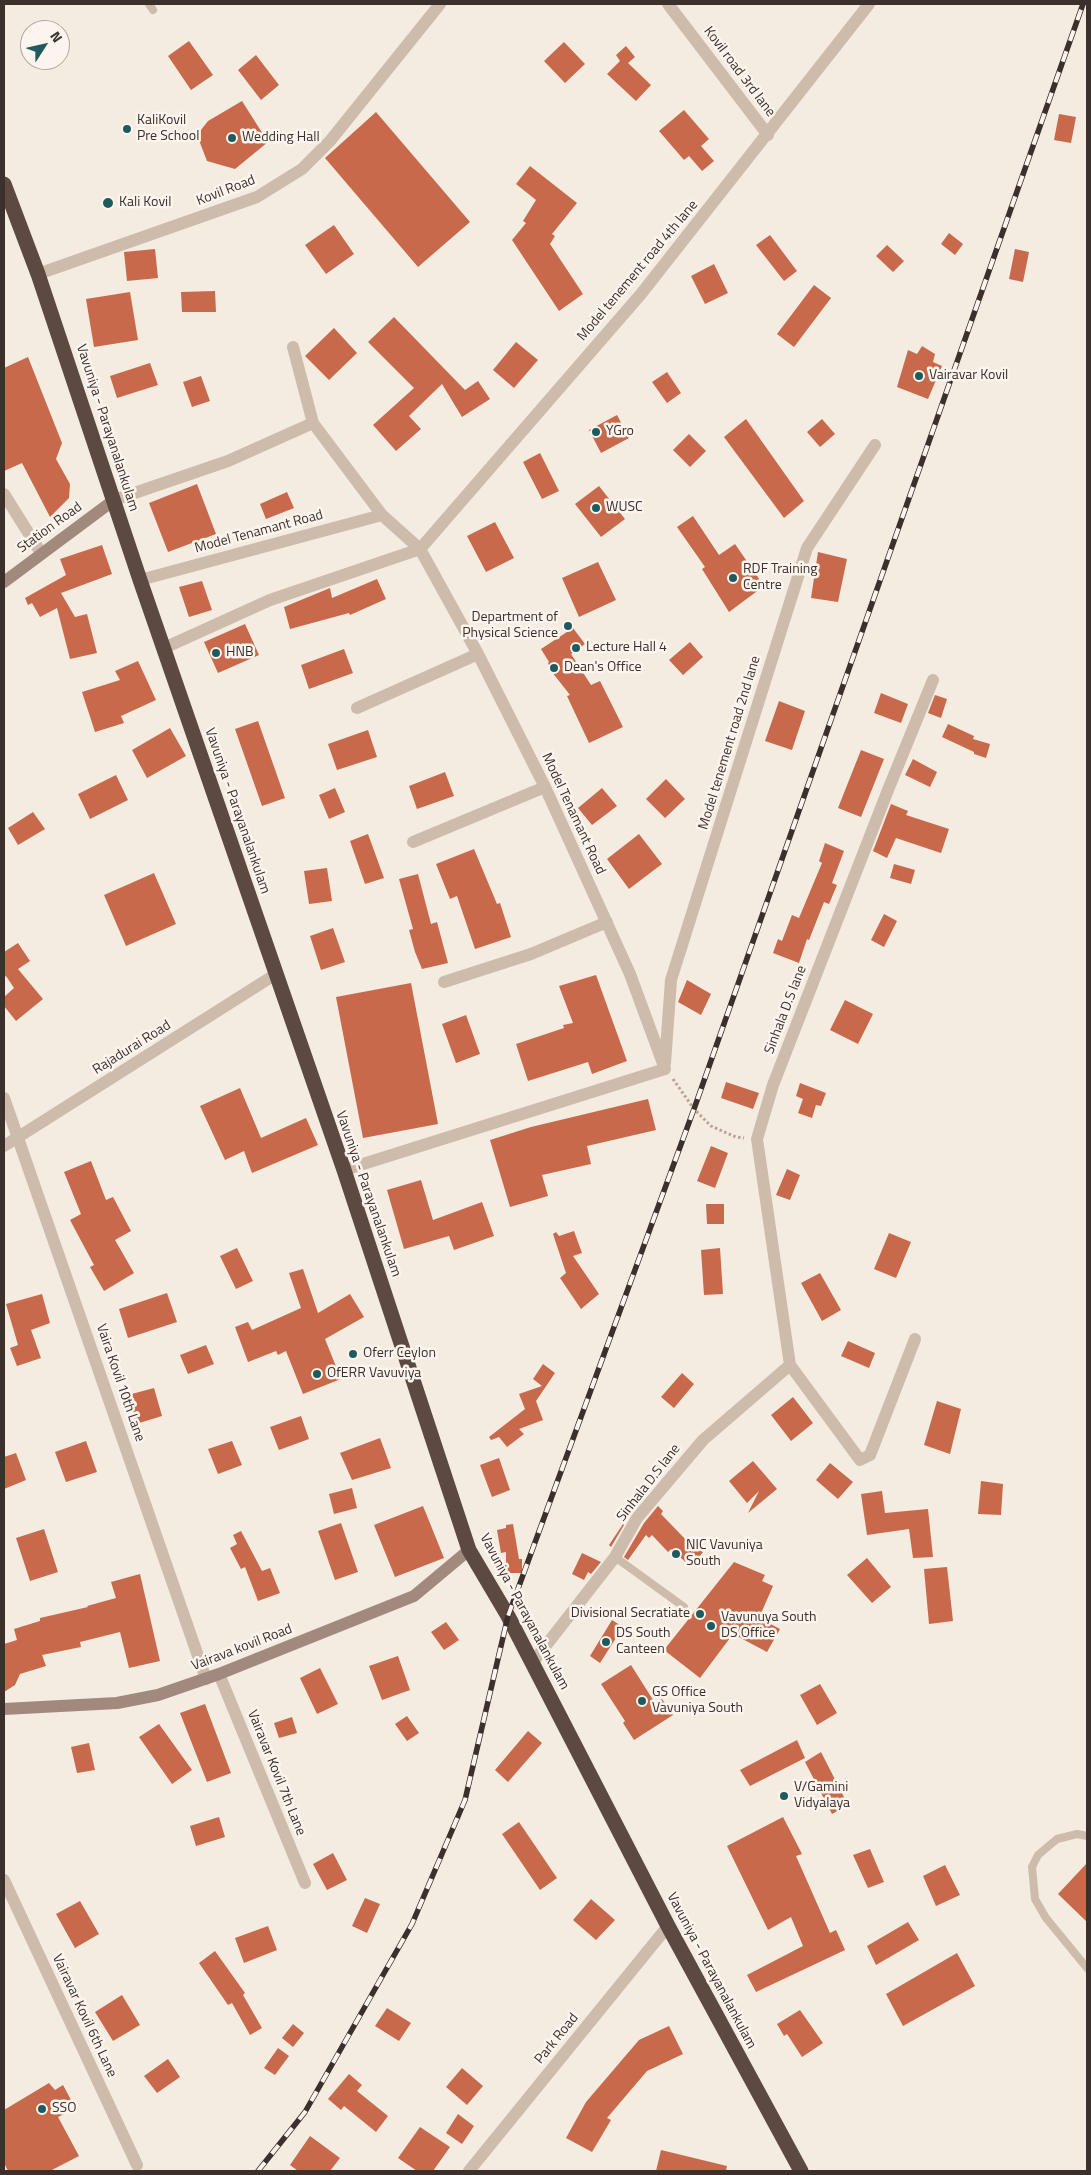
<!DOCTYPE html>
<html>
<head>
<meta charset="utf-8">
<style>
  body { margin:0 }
  #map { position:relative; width:1091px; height:2175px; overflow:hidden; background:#f4ebe1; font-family:"Titillium Web",sans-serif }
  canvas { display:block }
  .frame { position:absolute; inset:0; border:5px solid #3b302b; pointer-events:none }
  .north { position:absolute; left:20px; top:20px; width:50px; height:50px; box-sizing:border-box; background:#fbf5ee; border:1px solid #aea6a0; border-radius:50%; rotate:55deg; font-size:14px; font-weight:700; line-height:20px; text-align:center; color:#3b302b }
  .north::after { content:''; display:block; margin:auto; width:18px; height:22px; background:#1f5a5e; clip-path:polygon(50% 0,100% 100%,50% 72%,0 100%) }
</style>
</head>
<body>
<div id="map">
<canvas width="1091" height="2175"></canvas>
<div class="frame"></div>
<div class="north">N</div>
</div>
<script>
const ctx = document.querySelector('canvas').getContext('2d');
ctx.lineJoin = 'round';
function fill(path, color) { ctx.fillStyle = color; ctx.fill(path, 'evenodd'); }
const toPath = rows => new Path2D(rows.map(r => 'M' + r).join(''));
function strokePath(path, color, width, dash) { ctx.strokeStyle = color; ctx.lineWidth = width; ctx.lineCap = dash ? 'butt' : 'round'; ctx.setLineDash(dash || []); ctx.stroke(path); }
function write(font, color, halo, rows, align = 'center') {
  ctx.font = font + ' "Titillium Web",sans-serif'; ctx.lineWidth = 5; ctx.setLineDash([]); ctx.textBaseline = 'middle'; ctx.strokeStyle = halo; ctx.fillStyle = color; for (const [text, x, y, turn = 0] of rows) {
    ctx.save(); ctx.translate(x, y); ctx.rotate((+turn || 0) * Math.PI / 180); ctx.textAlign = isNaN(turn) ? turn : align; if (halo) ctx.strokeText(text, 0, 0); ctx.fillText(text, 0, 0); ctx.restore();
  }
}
const building = toPath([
  [189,41,213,75,191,90,168,56],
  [564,42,585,64,565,83,544,61],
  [626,46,635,57,628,63,651,85,636,101,607,74,620,61,616,55],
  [256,55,279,85,261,100,238,70],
  [242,101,268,142,235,169,207,161,197,135,208,121],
  [684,110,709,139,701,146,714,161,702,171,689,156,684,160,659,131],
  [376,112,470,222,418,267,325,158],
  [1059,114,1076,117,1071,143,1054,140],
  [530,166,577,203,552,234,555,236,550,244,583,294,559,311,512,240,526,223,523,221,536,200,516,184],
  [334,225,354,254,326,274,305,245],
  [949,233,963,244,955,255,941,244],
  [770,235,797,271,784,281,756,245],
  [887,245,904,261,893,272,876,256],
  [155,249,158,278,127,281,124,252],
  [1015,249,1029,252,1023,282,1009,279],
  [714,264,728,293,705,304,691,276],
  [814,285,831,298,794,347,777,334],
  [215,291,216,312,182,312,181,292],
  [130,292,138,340,94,347,86,299],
  [394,317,465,390,478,381,490,399,462,417,442,384,409,416,421,429,396,451,373,425,414,388,368,342],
  [334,328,357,353,329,380,305,356],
  [516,342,538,360,514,388,493,370],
  [922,346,935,354,933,362,942,366,928,399,897,387,908,350,917,354],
  [28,357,62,443,56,459,70,484,69,498,50,517,22,463,4,471,4,368],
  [150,363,158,385,117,398,110,376],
  [667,372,681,393,667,403,652,382],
  [201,376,210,401,192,407,183,382],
  [617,415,629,438,601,453,589,430],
  [746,419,804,501,784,518,724,437],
  [822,419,835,434,820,447,807,432],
  [689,434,706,451,690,467,673,450],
  [540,453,559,491,542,499,523,462],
  [197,484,216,534,168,552,149,503],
  [599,486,625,519,601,537,575,504],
  [287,492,294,508,266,519,260,504],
  [693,516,719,555,735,544,764,586,729,612,702,569,705,567,677,527],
  [495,522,514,558,486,572,467,536],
  [102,545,112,574,61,593,75,617,87,614,97,653,70,659,57,608,40,617,32,603,28,605,25,598,66,575,60,559],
  [818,552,847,559,838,602,811,598],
  [598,562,616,600,579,617,562,578],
  [377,579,386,599,350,615,349,613,290,629,284,607,330,588,332,598],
  [202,581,212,610,189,617,179,587],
  [245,624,259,655,218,673,204,642],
  [573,628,585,644,571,654,591,685,600,681,623,727,589,743,567,696,570,695,552,672,548,663,549,662,541,649],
  [690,642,703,657,683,675,669,660],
  [344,649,353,673,309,689,301,665],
  [138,661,156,700,121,716,124,723,95,732,82,692,120,680,115,671],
  [881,693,908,704,901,723,874,713],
  [935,695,947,699,941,718,928,713],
  [779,701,805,711,792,750,765,741],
  [258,721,285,798,262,806,235,729],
  [948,724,974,736,973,739,990,744,986,758,974,754,974,752,942,737],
  [170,728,186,756,147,778,132,750],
  [368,730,377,757,337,770,328,744],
  [861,750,884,759,861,817,838,808],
  [913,759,937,772,930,787,905,775],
  [445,772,454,796,417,809,409,786],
  [116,775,128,800,90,819,78,794],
  [666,779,685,799,665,818,646,799],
  [335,788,345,812,329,819,319,795],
  [602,788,617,806,592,825,578,808],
  [891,804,908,811,906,815,949,829,941,853,896,838,887,858,873,851],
  [33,812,45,829,18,845,8,828],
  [368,834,384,878,365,884,350,841],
  [639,834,662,864,629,889,607,859],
  [825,843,844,851,832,883,837,885,829,904,824,902,809,940,807,939,799,963,773,953,778,939,782,941,792,915,799,918,822,863,819,861],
  [474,849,497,904,500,903,511,937,475,949,457,896,450,899,436,864],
  [894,864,915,870,911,884,890,878],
  [327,868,332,901,309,904,304,871],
  [154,873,176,924,126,946,104,895],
  [418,874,431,924,437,922,448,963,422,969,415,952,409,930,413,929,399,879],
  [884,914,897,921,884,947,871,940],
  [333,928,345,962,321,970,310,936],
  [18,943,30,961,18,969,43,999,16,1021,4,1006,4,997,14,988,6,976,4,977,4,952],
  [596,975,627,1061,592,1074,588,1062,528,1081,516,1044,564,1028,563,1025,573,1023,559,986],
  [687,980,711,994,701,1015,678,1002],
  [411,983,438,1124,363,1138,336,997],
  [845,1000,873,1014,858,1044,830,1030],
  [466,1015,480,1054,456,1063,442,1024],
  [726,1082,759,1093,753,1109,721,1098],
  [800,1083,826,1093,821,1106,816,1105,812,1118,798,1113,803,1099,796,1096],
  [240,1088,261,1138,306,1118,318,1145,252,1173,244,1151,225,1160,200,1106],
  [648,1099,656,1130,587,1146,591,1164,542,1175,548,1196,510,1207,490,1140,531,1127],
  [711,1146,728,1153,715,1188,697,1181],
  [91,1161,106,1200,113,1197,131,1231,115,1240,134,1273,104,1291,90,1267,94,1265,70,1220,81,1214,64,1172],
  [787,1169,800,1175,790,1200,776,1195],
  [421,1180,433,1220,482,1202,494,1236,454,1250,449,1236,404,1249,387,1190],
  [706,1204,724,1204,724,1224,707,1224],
  [574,1231,582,1253,573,1256,599,1294,581,1309,560,1278,566,1273,553,1234,556,1232,559,1236],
  [889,1233,911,1242,896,1278,874,1269],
  [237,1248,253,1281,236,1289,220,1256],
  [720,1248,723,1294,704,1295,701,1250],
  [303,1269,318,1313,350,1294,364,1317,325,1339,341,1379,303,1394,286,1351,278,1355,276,1351,248,1362,235,1327,248,1322,252,1330,301,1308,289,1273],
  [820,1273,841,1310,822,1321,801,1283],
  [167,1293,177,1322,128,1338,119,1309],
  [42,1294,50,1323,31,1330,41,1358,17,1366,10,1348,18,1345,6,1304],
  [848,1341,875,1353,869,1368,841,1356],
  [206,1345,214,1364,188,1374,180,1355],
  [543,1364,555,1373,536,1401,543,1420,519,1429,524,1434,507,1447,499,1437,491,1440,489,1437,525,1409,519,1394,542,1386,533,1379],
  [682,1373,694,1384,674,1408,661,1397],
  [154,1388,162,1416,136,1424,128,1395],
  [793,1397,813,1423,791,1441,771,1415],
  [937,1401,961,1409,950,1454,924,1445],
  [301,1416,309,1439,279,1450,270,1427],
  [380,1438,391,1468,352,1480,340,1453],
  [86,1441,97,1472,66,1482,55,1452],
  [232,1441,242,1465,218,1474,208,1449],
  [16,1453,26,1480,4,1489,4,1457],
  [499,1458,510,1490,492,1497,480,1465],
  [753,1461,777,1489,748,1513,759,1491,747,1503,729,1481],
  [830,1463,853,1482,838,1499,816,1480],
  [981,1481,1003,1484,1001,1515,978,1514],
  [352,1488,357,1508,334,1514,329,1494],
  [882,1491,885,1513,928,1509,933,1557,913,1558,909,1529,867,1535,861,1494],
  [423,1506,444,1558,395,1577,374,1525],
  [658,1506,663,1511,661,1514,687,1541,688,1539,703,1552,691,1567,671,1549,668,1552,652,1535,649,1538,646,1535,628,1560,624,1557,644,1523],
  [341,1523,358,1572,335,1580,318,1531],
  [513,1524,519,1559,522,1559,522,1573,506,1573,506,1552,501,1553,497,1530,506,1528,506,1525],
  [623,1524,624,1525,611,1547,609,1545],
  [44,1529,58,1572,30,1581,16,1538],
  [241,1531,262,1571,270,1568,280,1593,258,1601,245,1567,241,1569,230,1548,237,1544,233,1535],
  [582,1553,601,1562,591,1574,588,1572,584,1580,572,1574],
  [867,1558,891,1587,872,1603,847,1575],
  [734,1562,765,1575,762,1581,773,1586,759,1618,780,1629,767,1652,733,1634,700,1678,664,1650],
  [947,1567,953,1621,929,1624,924,1569],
  [140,1574,160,1661,129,1668,120,1632,80,1642,81,1647,42,1655,46,1666,20,1674,15,1685,4,1692,4,1644,17,1640,14,1629,40,1621,40,1618,88,1607,87,1606,116,1598,111,1582],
  [612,1620,623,1627,600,1663,590,1656],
  [446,1622,459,1640,444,1650,431,1632],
  [398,1656,410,1690,382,1700,369,1666],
  [631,1665,655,1703,662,1699,673,1715,634,1740,623,1723,625,1721,601,1684],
  [320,1668,338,1704,317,1714,300,1678],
  [820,1684,837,1713,817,1725,800,1695],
  [205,1704,231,1773,207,1782,180,1713],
  [407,1716,419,1733,407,1741,395,1724],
  [292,1717,297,1733,279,1738,274,1723],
  [159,1724,192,1770,172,1784,139,1737],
  [528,1731,542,1743,508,1782,495,1770],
  [797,1740,805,1758,750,1786,740,1770],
  [89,1743,95,1770,77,1773,71,1747],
  [821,1752,848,1805,832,1814,805,1762],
  [219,1817,225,1837,196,1846,190,1826],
  [783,1817,802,1854,796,1856,830,1933,836,1930,845,1950,756,1992,747,1975,803,1946,791,1917,768,1930,727,1846],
  [519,1822,557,1878,540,1890,502,1834],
  [870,1849,884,1882,868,1888,853,1855],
  [333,1853,347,1880,327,1890,313,1864],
  [1087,1863,1087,1922,1058,1894],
  [945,1865,960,1895,936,1906,923,1876],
  [365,1898,380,1904,367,1933,352,1926],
  [591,1899,615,1920,596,1940,573,1920],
  [80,1901,99,1934,75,1948,56,1914],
  [908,1922,919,1940,876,1965,867,1946],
  [268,1926,277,1950,244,1963,235,1938],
  [215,1951,245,1993,243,1995,262,2028,250,2035,232,2003,228,2005,199,1963],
  [957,1953,975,1986,903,2026,886,1994],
  [122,1995,140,2025,113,2041,95,2012],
  [387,2008,411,2023,399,2041,375,2026],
  [800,2010,823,2043,802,2057,787,2034,784,2036,777,2024],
  [293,2024,304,2033,293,2047,282,2038],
  [669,2026,683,2054,647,2071,607,2118,611,2120,592,2152,566,2138,586,2102,639,2040],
  [278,2048,289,2056,275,2075,264,2068],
  [168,2059,180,2077,157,2093,144,2076],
  [462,2068,483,2086,467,2105,446,2087],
  [349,2074,362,2085,357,2091,388,2116,376,2132,344,2106,341,2110,328,2099],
  [49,2083,55,2090,63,2085,71,2100,63,2105,66,2113,58,2117,79,2156,50,2171,8,2171,4,2163,4,2110],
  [458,2114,474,2126,462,2144,446,2133],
  [420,2127,450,2147,433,2171,417,2171,398,2158],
  [310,2136,340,2158,330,2171,298,2171,290,2165],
  [661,2150,727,2166,726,2171,656,2171]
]);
const path = toPath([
  [673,1079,694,1109,711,1126,736,1137,744,1138]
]);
const lane = toPath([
  [149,4,153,10],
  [615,1557,684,1607],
  [1087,1836,1077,1834,1057,1839,1038,1855,1032,1867,1035,1899,1046,1918,1087,1968]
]);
const street = toPath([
  [668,4,768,135],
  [38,274,257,197,302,169,330,141,440,4],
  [293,347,313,423],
  [4,494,41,553],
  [114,500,228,461,313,423,382,515],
  [140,580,382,515,420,549,478,654,545,787,630,974,665,1069,344,1170],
  [164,648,270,600,420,549,641,294,869,4],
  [357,708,478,654],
  [413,842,545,787],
  [444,982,531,954,607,922],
  [665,1063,671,980,807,548,875,445],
  [4,1098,206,1679],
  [4,1146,276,974],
  [790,1365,860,1460,870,1455,915,1339],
  [533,1662,615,1557,637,1518,703,1440,790,1365,757,1139,773,1085,888,790,933,680],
  [219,1674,305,1883],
  [4,1880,137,2165],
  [469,2171,668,1926]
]);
const secondary = toPath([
  [4,582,114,500],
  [4,1709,117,1703,158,1695,219,1674,414,1596,469,1550]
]);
const highway = toPath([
  [4,184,38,274,140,580,344,1170,469,1550,508,1616,668,1926,801,2171]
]);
const rail = toPath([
  [258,2171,305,2112,412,1924,465,1800,508,1616,694,1109,1083,4]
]);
const markers = [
  [127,129,5,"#1f5a5e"],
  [232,138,5,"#1f5a5e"],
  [108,203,6,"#1f5a5e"],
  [919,376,5,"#1f5a5e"],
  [596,432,5,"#1f5a5e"],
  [596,508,5,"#1f5a5e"],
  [733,578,5,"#1f5a5e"],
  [568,626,5,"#1f5a5e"],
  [576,648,5,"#1f5a5e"],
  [216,653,5,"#1f5a5e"],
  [554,668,5,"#1f5a5e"],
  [353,1354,5,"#1f5a5e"],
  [317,1374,5,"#1f5a5e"],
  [676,1554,5,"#1f5a5e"],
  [700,1614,5,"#1f5a5e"],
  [711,1626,5,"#1f5a5e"],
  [606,1642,5,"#1f5a5e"],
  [642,1701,5,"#1f5a5e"],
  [784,1796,5,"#1f5a5e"],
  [42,2109,5,"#1f5a5e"]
];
const streetNames = [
  ["Kovil road 3rd lane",739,72,53],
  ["Kovil Road",226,191,-21],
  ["Model tenement road 4th lane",638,271,-50],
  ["Vavuniya - Parayanalankulam",107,428,72],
  ["Station Road",50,528,-36],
  ["Model Tenamant Road",259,532,-15],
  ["Model tenement road 2nd lane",730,743,-73],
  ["Vavuniya - Parayanalankulam",237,811,71],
  ["Model Tenamant Road",573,814,65],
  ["Sinhala D.S lane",786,1010,-69],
  ["Rajadurai Road",132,1048,-32],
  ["Vavuniya - Parayanalankulam",368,1194,71],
  ["Vaira Kovil 10th Lane",120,1383,71],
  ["Sinhala D.S lane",649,1483,-52],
  ["Vavuniya - Parayanalankulam",524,1612,62],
  ["Vairava kovil Road",242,1648,-21],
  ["Vairavar Kovil 7th Lane",276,1773,68],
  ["Vavuniya - Parayanalankulam",711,1971,62],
  ["Vairavar Kovil 6th Lane",84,2016,65],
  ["Park Road",557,2039,-51]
];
const poiNames = [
  ["KaliKovil",137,121],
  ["Pre School",137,137],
  ["Wedding Hall",242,138],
  ["Kali Kovil",119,203],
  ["Vairavar Kovil",929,376],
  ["YGro",606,432],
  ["WUSC",606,508],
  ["RDF Training",743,570],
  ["Centre",743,586],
  ["Department of",558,618,"right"],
  ["Physical Science",558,634,"right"],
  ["Lecture Hall 4",586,648],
  ["HNB",226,653],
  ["Dean's Office",564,668],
  ["Oferr Ceylon",363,1354],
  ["OfERR Vavuviya",327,1374],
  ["NIC Vavuniya",686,1546],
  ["South",686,1562],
  ["Divisional Secratiate",690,1614,"right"],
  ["Vavunuya South",721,1618],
  ["DS Office",721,1634],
  ["DS South",616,1634],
  ["Canteen",616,1650],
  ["GS Office",652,1693],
  ["Vavuniya South",652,1709],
  ["V/Gamini",794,1788],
  ["Vidyalaya",794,1804],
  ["SSO",52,2109]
];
fill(building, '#c8694b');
strokePath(path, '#b9a596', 3, [2.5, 2.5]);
strokePath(lane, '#cdbbac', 8);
strokePath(street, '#cdbbac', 12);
strokePath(secondary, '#a18a7d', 12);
strokePath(highway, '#5c4a42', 15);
strokePath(rail, '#3b302b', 5.5);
strokePath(rail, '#fbf5ee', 4, [11]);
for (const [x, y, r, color] of markers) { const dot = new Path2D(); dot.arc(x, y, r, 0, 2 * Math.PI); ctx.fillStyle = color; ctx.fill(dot); strokePath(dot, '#fbf5ee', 2); }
write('14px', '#3b302b', '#fbf5ee', streetNames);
write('14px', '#3b302b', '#fbf5ee', poiNames, 'left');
</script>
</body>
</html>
